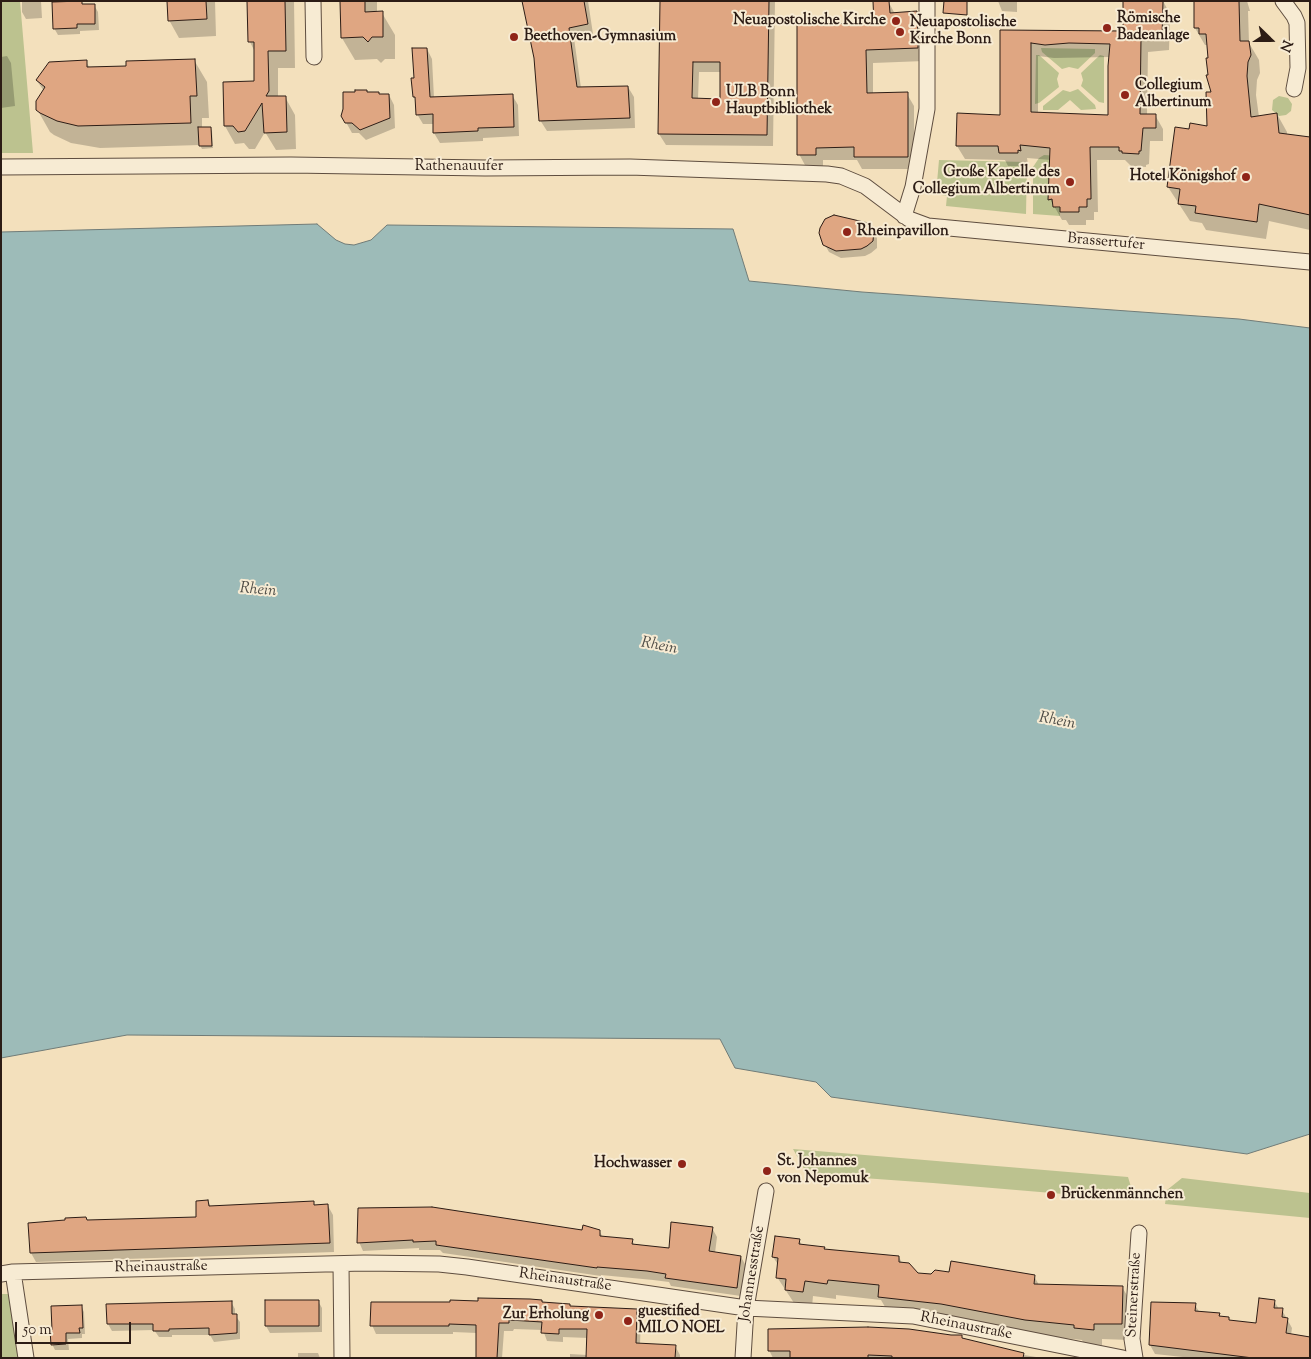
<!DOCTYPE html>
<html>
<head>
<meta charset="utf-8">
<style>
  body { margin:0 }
  #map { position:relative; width:1311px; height:1359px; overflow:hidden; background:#f3e0bc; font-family:"Sorts Mill Goudy",serif }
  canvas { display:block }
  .frame { position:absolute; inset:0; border:2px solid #2c1c15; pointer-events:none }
  .north { position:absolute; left:1246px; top:15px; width:50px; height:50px; -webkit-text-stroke:4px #f7ebd3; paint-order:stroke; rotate:112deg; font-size:14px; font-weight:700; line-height:20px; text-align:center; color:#2c1c15 }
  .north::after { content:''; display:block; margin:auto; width:18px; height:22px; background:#2c1c15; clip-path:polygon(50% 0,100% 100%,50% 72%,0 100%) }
  .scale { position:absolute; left:15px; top:1322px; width:116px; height:22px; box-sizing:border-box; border:2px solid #2c1c15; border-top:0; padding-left:6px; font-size:15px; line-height:18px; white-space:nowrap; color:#2c1c15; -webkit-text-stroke:4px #f7ebd3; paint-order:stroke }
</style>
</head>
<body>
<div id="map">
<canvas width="1311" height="1359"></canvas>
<div class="frame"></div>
<div class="north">N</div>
<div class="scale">50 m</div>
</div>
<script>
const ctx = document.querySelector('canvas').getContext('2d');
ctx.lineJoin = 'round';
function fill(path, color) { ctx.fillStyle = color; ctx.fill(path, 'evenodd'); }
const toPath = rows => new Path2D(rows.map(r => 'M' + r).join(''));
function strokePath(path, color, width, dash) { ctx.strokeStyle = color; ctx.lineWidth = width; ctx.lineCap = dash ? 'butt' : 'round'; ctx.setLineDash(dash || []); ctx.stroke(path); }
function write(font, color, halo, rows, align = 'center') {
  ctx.font = font + ' "Sorts Mill Goudy",serif'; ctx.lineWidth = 4; ctx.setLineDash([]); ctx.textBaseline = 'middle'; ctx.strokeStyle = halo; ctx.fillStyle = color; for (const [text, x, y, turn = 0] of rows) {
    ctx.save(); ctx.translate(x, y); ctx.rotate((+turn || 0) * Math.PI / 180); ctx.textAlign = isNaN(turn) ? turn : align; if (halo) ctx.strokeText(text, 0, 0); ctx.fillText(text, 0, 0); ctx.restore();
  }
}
const green = toPath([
  [1,1,20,1,33,153,1,153],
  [1041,48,1095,49,1095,53,1078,69,1069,67,1062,69,1042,52],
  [1036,55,1039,55,1059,73,1057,79,1059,87,1039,103,1035,104],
  [1100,55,1104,56,1104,103,1099,102,1081,86,1083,80,1081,73],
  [1078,89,1095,105,1096,109,1081,110,1070,100,1058,110,1043,110,1043,106,1063,90,1070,92],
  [1279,96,1288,98,1292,104,1291,111,1286,115,1279,116,1272,110,1273,100],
  [1044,155,1061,156,1052,180,1048,180,1048,184,1045,185,1047,193,1045,195,1048,195,1048,199,1052,199,1053,207,1060,207,1060,216,1033,214,1033,167,1039,158],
  [939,160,1027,162,1026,214,946,206,947,196,936,194],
  [793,1149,1128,1177,1135,1200,933,1183,807,1174],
  [1182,1178,1310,1193,1310,1218,1165,1204,1167,1190],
  [1,1294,11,1294,20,1358,1,1358]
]);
const water = toPath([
  [317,224,336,240,345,244,354,245,371,240,387,225,733,229,749,281,862,292,1239,319,1310,328,1310,1134,1247,1154,831,1097,816,1082,735,1068,720,1039,127,1035,1,1058,1,232,317,224]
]);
const shadow = toPath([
  [22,1,41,1,42,18,26,19,22,12],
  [168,1,215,1,216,36,179,38,169,20],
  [249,1,294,1,295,68,278,68,278,97,285,97,295,115,296,149,276,150,265,132,255,149,249,149,244,143,235,144,225,126,255,82,255,52,250,42],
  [342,1,377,1,377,13,382,13,395,35,395,59,385,59,381,63,377,59,355,60,342,38],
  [523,1,588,1,593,34,574,38,581,88,628,87,634,97,635,128,547,131,540,120,535,58],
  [661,1,775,1,773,146,666,145,659,134],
  [699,72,722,72,721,100,698,99],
  [888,1,895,14,917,13,924,25,924,61,873,63,873,94,907,94,914,106,914,169,862,169,857,160,823,160,823,167,806,167,799,154],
  [998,1,1017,1,1017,12,1002,11],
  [1163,1,1170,14,1169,50,1148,52,1147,115,1155,115,1163,129,1163,141,1150,141,1149,164,1146,165,1146,167,1131,166,1125,160,1097,160,1098,212,1094,212,1094,220,1086,220,1086,225,1069,225,1066,220,1062,220,1050,199,1051,160,1027,158,1028,164,1025,163,1025,166,1008,166,1005,160,965,159,957,146,1001,117,1001,31,1124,32],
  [1038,56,1054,58,1110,57,1110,116,1038,113],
  [1056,206,1066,208,1056,208],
  [1195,1,1247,1,1250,11,1248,11,1249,43,1259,60,1260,73,1257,80,1256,95,1259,117,1277,114,1287,132,1287,135,1310,138,1310,230,1269,221,1266,239,1206,230,1202,223,1190,221,1168,187,1191,130,1208,127,1213,94,1209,77,1209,59,1207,45,1205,45,1195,28],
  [81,2,83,6,94,5,98,12,99,30,80,31,80,34,58,35,54,28],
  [427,49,432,59,434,98,512,95,518,105,519,136,483,138,483,141,440,143,434,133,434,124,423,124,417,114,417,102,414,97,415,79],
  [7,56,11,63,15,106,1,108,1,57],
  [194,60,207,82,209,118,202,118,202,128,210,128,212,131,213,148,202,149,200,145,100,148,71,143,54,135,50,132,37,109,44,91,37,81,86,62,90,68,127,67],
  [367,93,378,93,380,96,389,95,394,105,395,128,366,140,359,133,352,133,342,115],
  [873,230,877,238,877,248,871,253,865,256,841,258,829,252,825,245],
  [208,1201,211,1207,313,1202,315,1206,328,1206,333,1215,334,1252,36,1262,31,1253,87,1221,197,1218],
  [712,1228,717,1237,715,1253,741,1257,746,1266,741,1296,671,1286,669,1282,653,1280,601,1275,601,1276,443,1253,440,1250,419,1250,419,1248,363,1251,359,1242,599,1231,603,1237,632,1240,635,1246,670,1249],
  [799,1240,802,1245,824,1248,825,1250,899,1257,902,1263,917,1274,931,1275,950,1273,1034,1276,1039,1285,1122,1287,1131,1302,1130,1340,1102,1339,1102,1345,1084,1344,1082,1340,1035,1335,888,1312,881,1300,836,1295,836,1299,813,1296,812,1307,796,1306,777,1277,779,1266,773,1257],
  [318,1301,322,1308,322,1332,270,1333,266,1326],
  [542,1301,543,1304,569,1305,571,1307,636,1310,641,1319,640,1344,675,1346,680,1355,680,1358,570,1358,570,1354,587,1355,588,1338,563,1337,563,1342,547,1341,543,1330,514,1329,513,1331,504,1331,502,1358,477,1358,477,1333,453,1332,453,1334,376,1334,372,1325,479,1302],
  [1274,1301,1279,1309,1282,1310,1292,1328,1291,1335,1310,1358,1192,1358,1155,1354,1150,1345,1195,1305,1200,1313,1219,1314,1221,1317,1230,1322,1257,1324],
  [231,1302,235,1309,235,1315,240,1322,240,1339,214,1342,210,1335,172,1335,172,1337,159,1337,154,1330,112,1331,108,1324],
  [81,1306,84,1312,85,1334,82,1334,82,1338,68,1339,69,1350,55,1350,52,1344],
  [961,1337,963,1339,1018,1354,1042,1358,773,1358,769,1350],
  [298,1353,318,1353,320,1358,298,1358]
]);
const building = toPath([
  [82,1,82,4,95,4,95,24,77,24,77,28,53,29,52,2,82,1],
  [167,1,206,1,207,19,168,21,167,1],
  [247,1,285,1,286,51,268,51,269,91,266,96,286,96,287,132,264,133,262,103,245,131,238,132,233,126,224,126,223,82,254,81,254,42,248,42,247,1],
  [340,1,365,1,365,12,383,11,383,37,372,37,368,42,363,37,341,38,340,1],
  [522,1,584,1,588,24,569,28,577,87,628,86,630,118,539,121,534,58,522,1],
  [660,1,769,1,767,135,658,134,660,1],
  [693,62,720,62,720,99,692,98,693,62],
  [873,1,889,1,890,13,917,11,918,48,866,50,867,93,908,92,908,157,854,157,854,147,816,148,816,155,797,155,797,23,874,24,873,1],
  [944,1,967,1,967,15,943,13,944,1],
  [1123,1,1163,1,1162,37,1141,39,1140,114,1156,114,1156,128,1143,128,1141,151,1139,151,1139,154,1122,153,1122,151,1119,151,1119,147,1090,147,1091,195,1091,199,1087,199,1087,207,1079,207,1079,212,1060,212,1060,207,1053,207,1052,199,1048,200,1050,148,1020,145,1021,151,1018,150,1018,153,999,153,998,146,956,146,957,113,1000,115,1000,30,1123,31,1123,1],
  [1031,43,1045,45,1069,43,1110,44,1108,66,1108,115,1031,112,1031,43],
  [1194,1,1239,1,1240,41,1249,41,1251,55,1248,62,1247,76,1251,117,1277,113,1279,133,1310,137,1310,215,1259,204,1257,222,1195,213,1196,206,1178,204,1180,189,1167,187,1175,127,1189,129,1190,123,1207,126,1206,92,1211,92,1206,75,1208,75,1206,58,1208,58,1206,34,1199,34,1199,28,1194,28,1194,1],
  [412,48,427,48,430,97,513,94,514,127,478,128,478,131,433,133,433,114,416,115,415,97,413,97,411,78,414,78,412,48],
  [195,59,197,96,190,96,191,123,78,126,57,121,40,113,36,110,36,101,45,87,36,80,49,62,87,60,87,67,126,66,126,61,195,59],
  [355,90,367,90,367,92,379,92,379,94,389,94,390,118,360,130,352,123,345,123,341,116,343,109,343,92,355,92,355,90],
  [198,127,211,127,212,146,199,146,198,127],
  [834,215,868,223,874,230,873,241,867,246,861,249,836,251,823,245,819,233,820,228,825,219,834,215],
  [208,1200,209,1206,314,1201,314,1205,328,1204,330,1243,30,1253,28,1223,65,1220,65,1218,86,1217,87,1220,196,1217,196,1201,208,1200],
  [432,1207,582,1230,583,1225,600,1230,600,1236,633,1239,632,1244,669,1248,671,1222,713,1227,709,1251,741,1256,737,1288,665,1278,666,1274,647,1271,597,1267,597,1268,436,1245,436,1241,413,1242,413,1240,357,1243,358,1208,432,1207],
  [775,1236,800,1239,799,1244,825,1247,824,1249,899,1256,899,1262,909,1263,918,1273,931,1274,935,1270,949,1272,951,1261,1035,1275,1034,1284,1123,1286,1122,1324,1094,1324,1094,1330,1074,1328,1074,1325,1025,1320,941,1304,878,1297,879,1285,828,1280,827,1284,805,1281,803,1292,785,1290,786,1279,776,1278,778,1258,772,1257,775,1236],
  [478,1298,530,1299,542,1300,542,1302,570,1304,570,1306,637,1309,636,1343,676,1345,675,1358,586,1358,587,1329,559,1329,559,1334,541,1333,542,1322,509,1320,509,1323,499,1323,497,1358,476,1358,476,1325,449,1324,449,1326,370,1326,371,1302,450,1302,450,1300,478,1301,478,1298],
  [1259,1298,1275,1300,1274,1308,1283,1308,1282,1317,1288,1318,1286,1333,1310,1337,1310,1358,1253,1358,1149,1345,1151,1302,1196,1303,1195,1311,1220,1313,1219,1316,1229,1317,1229,1320,1256,1323,1259,1298],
  [265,1300,319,1300,319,1326,265,1326,265,1300],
  [232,1301,232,1314,237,1314,237,1333,209,1335,209,1328,169,1329,169,1331,153,1331,153,1324,107,1324,106,1304,232,1301],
  [82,1305,83,1328,79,1328,80,1333,66,1333,66,1344,51,1345,50,1330,52,1330,51,1306,82,1305],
  [868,1327,909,1329,951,1335,962,1335,962,1338,1024,1353,1023,1358,892,1358,892,1356,868,1355,868,1358,790,1358,790,1351,768,1351,768,1329,868,1327]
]);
const street = toPath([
  [313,1,314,57],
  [1283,1,1294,16,1297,23,1298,68,1294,89],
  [1,167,291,165,485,168,630,167,827,174,841,176,865,186,909,219,928,226,1310,262],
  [904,216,913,187,927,109,927,1],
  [341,1264,342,1358],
  [13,1272,26,1358],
  [1,1274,13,1272,364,1263,439,1264,467,1267,746,1308,913,1316,1123,1358],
  [743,1358,746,1308,766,1191],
  [1135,1358,1132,1339,1139,1233]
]);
const markers = [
  [896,21,5,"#8f2418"],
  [1107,28,5,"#8f2418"],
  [900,32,5,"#8f2418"],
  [514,37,5,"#8f2418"],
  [1125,95,5,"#8f2418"],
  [716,102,5,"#8f2418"],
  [1246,177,5,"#8f2418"],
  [1070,182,5,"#8f2418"],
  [847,232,5,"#8f2418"],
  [682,1164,5,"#8f2418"],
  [767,1171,5,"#8f2418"],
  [1051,1195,5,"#8f2418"],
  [599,1315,5,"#8f2418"],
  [628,1321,5,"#8f2418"]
];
const poiNames = [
  ["Römische",1117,19],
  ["Badeanlage",1117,36],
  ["Neuapostolische Kirche",886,21,"right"],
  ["Neuapostolische",910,23],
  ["Kirche Bonn",910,40],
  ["Beethoven-Gymnasium",524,37],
  ["Collegium",1135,86],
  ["Albertinum",1135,103],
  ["ULB Bonn",726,93],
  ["Hauptbibliothek",726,110],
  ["Große Kapelle des",1060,173,"right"],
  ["Collegium Albertinum",1060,190,"right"],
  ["Hotel Königshof",1236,177,"right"],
  ["Rheinpavillon",857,232],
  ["St. Johannes",777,1162],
  ["von Nepomuk",777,1179],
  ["Hochwasser",672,1164,"right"],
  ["Brückenmännchen",1061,1195],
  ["guestified",638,1312],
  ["MILO NOEL",638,1329],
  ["Zur Erholung",589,1315,"right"]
];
const streetNames = [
  ["Rathenauufer",459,167],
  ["Brassertufer",1106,243,5],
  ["Rheinaustraße",161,1268,-1],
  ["Johannesstraße",753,1274,-81],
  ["Rheinaustraße",565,1281,8],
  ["Steinerstraße",1135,1295,-87],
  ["Rheinaustraße",966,1327,11]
];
const waterNames = [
  ["Rhein",258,591,5],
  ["Rhein",659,647,11],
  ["Rhein",1057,722,11]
];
fill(green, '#bcc28f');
fill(water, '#9dbbb8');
strokePath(water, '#707b77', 1);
fill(shadow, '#0003');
fill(building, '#dfa682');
strokePath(building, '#2c1c15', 1);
strokePath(street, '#5e4d3f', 17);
strokePath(street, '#f7ebd3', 15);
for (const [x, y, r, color] of markers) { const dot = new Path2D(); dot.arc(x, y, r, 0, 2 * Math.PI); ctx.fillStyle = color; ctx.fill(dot); strokePath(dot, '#f7ebd3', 2); }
write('bold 15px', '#2c1c15', '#f7ebd3', poiNames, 'left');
write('15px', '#2c1c15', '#f7ebd3', streetNames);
write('italic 16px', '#4e4c46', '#f7ebd3', waterNames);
</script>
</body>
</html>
